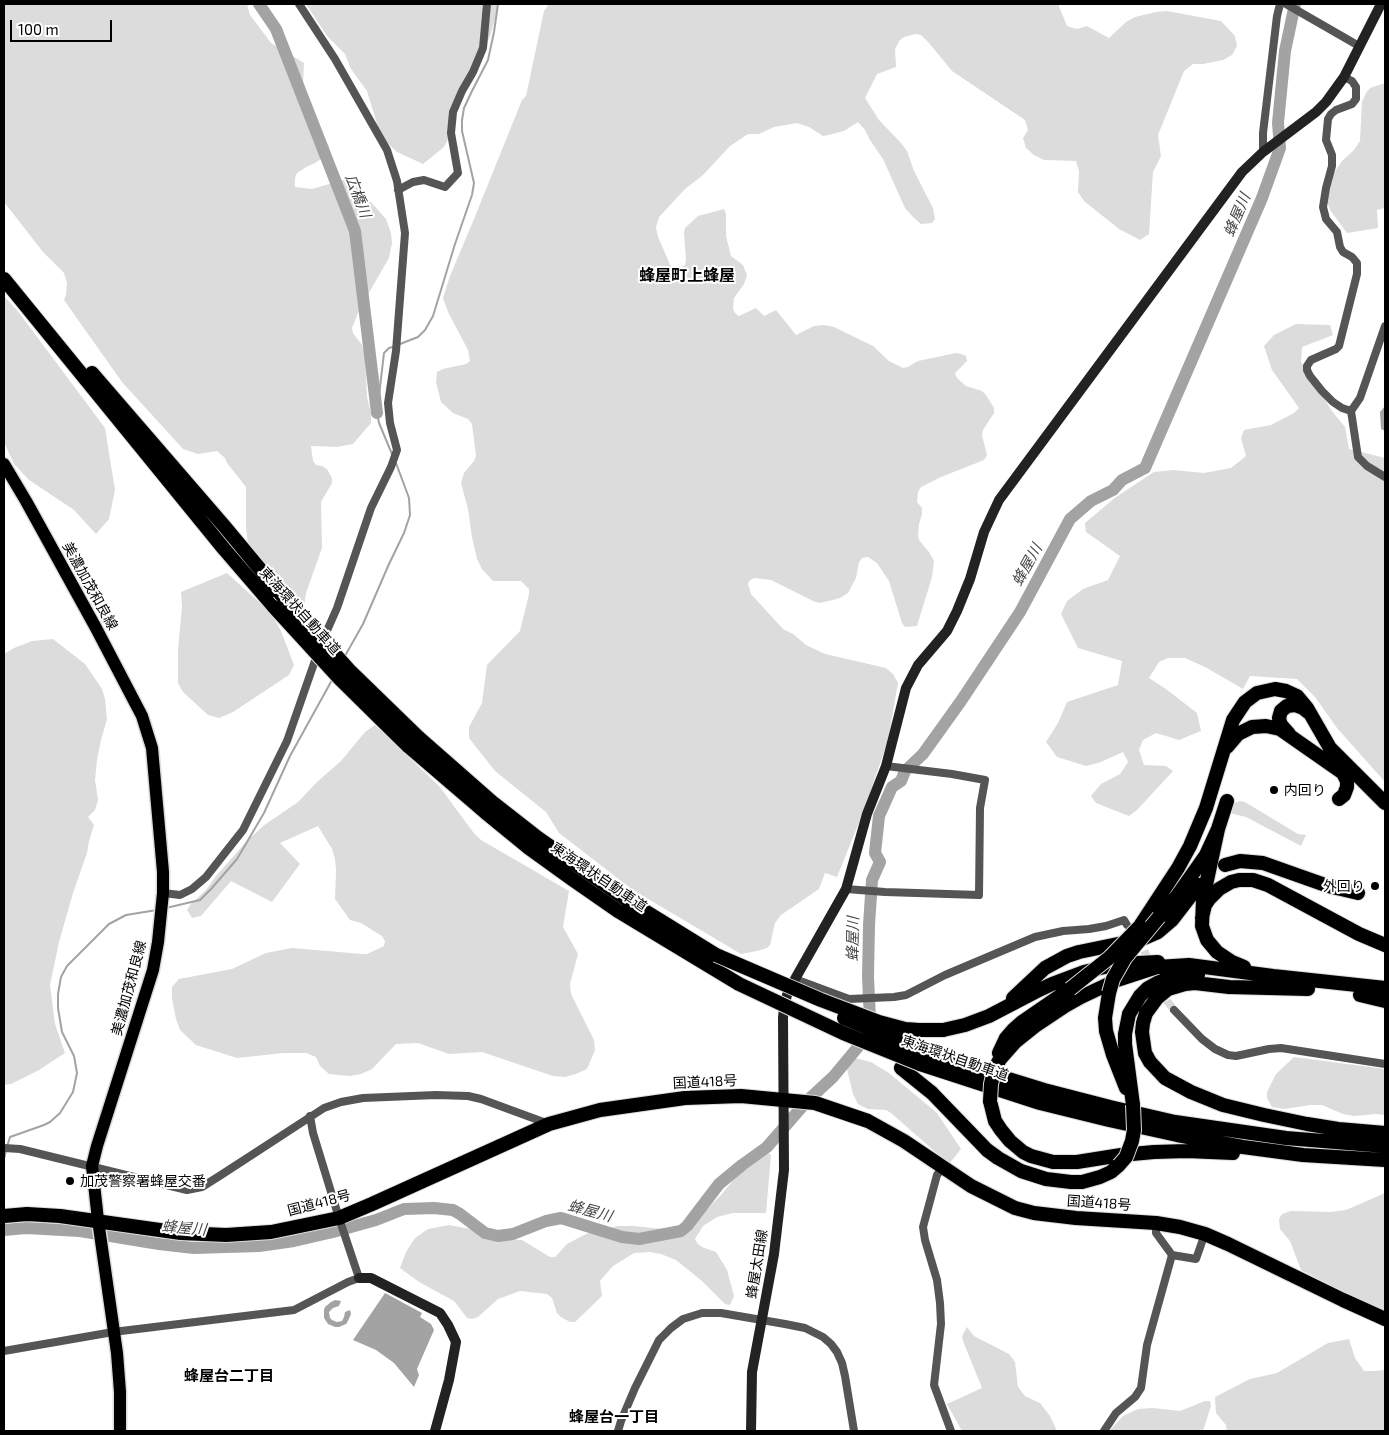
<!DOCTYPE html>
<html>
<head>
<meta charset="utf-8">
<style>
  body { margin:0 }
  #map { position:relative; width:1389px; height:1435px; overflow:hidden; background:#fff; font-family:"Exo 2",sans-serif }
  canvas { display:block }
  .frame { position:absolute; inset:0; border:5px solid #000; pointer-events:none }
  .scale { position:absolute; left:10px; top:20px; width:102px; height:22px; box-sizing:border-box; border:2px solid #000; border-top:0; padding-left:6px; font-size:15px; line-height:18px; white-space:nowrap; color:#000; -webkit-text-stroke:4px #fff; paint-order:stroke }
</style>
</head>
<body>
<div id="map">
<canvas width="1389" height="1435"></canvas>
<div class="frame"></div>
<div class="scale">100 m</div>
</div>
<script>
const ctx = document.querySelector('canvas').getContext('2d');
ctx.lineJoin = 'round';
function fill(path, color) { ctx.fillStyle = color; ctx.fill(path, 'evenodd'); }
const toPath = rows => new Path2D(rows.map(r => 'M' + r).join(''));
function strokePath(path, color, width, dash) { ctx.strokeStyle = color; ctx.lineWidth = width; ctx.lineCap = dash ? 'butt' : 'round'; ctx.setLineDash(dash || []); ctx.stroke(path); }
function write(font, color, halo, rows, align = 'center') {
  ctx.font = font + ' "Exo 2","Noto Sans JP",sans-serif'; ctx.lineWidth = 4; ctx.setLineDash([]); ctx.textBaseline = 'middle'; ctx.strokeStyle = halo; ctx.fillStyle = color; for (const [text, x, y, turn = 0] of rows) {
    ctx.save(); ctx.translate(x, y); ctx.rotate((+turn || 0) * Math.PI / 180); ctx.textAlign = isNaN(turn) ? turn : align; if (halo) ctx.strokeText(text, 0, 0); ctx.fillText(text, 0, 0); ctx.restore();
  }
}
const green = toPath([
  [4,4,247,4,250,15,271,43,304,63,303,86,305,96,329,147,328,153,324,157,315,163,306,167,297,173,295,178,295,187,312,189,343,180,353,182,386,219,391,233,392,243,389,258,360,308,352,328,353,333,362,345,365,355,367,397,371,413,371,423,353,444,337,447,311,446,313,461,316,465,322,466,327,469,332,478,332,483,321,502,322,548,306,593,304,606,248,545,246,527,246,487,227,463,225,458,217,451,198,454,183,449,122,382,64,300,66,295,67,283,64,273,43,252,4,202],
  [306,4,499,4,490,37,474,68,464,81,449,137,444,147,423,164,397,152,385,141,378,127,367,91,351,69,345,54,327,36],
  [549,4,1058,4,1067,26,1077,29,1087,26,1109,38,1126,22,1135,17,1156,12,1167,11,1221,21,1235,36,1237,46,1232,55,1223,60,1203,64,1193,64,1184,71,1158,135,1161,156,1153,172,1149,234,1140,240,1119,229,1084,201,1078,192,1079,171,1076,161,1044,160,1034,155,1026,148,1023,138,1028,130,1025,120,952,71,929,43,921,35,915,34,904,37,900,40,895,49,896,67,877,74,865,98,879,120,901,143,907,151,914,171,933,208,935,219,932,223,921,224,913,217,905,208,883,159,870,140,865,130,858,122,844,131,828,135,823,136,809,127,797,123,774,127,759,134,748,134,730,146,703,175,685,189,659,217,656,227,658,237,672,269,677,270,685,265,686,260,684,233,685,228,698,216,724,209,726,214,726,236,731,256,743,265,747,275,744,284,734,298,733,309,735,313,739,316,756,308,764,316,776,310,796,335,814,326,824,325,834,327,873,346,889,361,903,368,908,367,918,361,956,353,961,354,966,356,967,361,955,373,957,378,966,386,982,391,986,395,994,408,994,413,983,430,982,435,987,455,984,460,941,477,921,487,918,492,917,502,922,508,922,514,919,524,918,535,919,540,929,552,934,561,932,577,917,626,905,627,902,623,889,581,877,563,868,557,862,558,859,562,856,578,848,593,840,598,829,601,819,603,813,601,771,580,755,578,750,580,748,584,751,594,783,629,793,634,806,645,825,654,886,668,893,674,898,683,888,740,864,810,837,877,825,873,819,889,781,915,775,923,770,945,767,948,757,951,741,954,633,890,559,833,546,812,495,771,469,738,469,727,482,703,487,665,520,631,529,594,529,589,521,581,493,581,482,569,477,559,472,537,468,509,461,483,464,473,474,461,476,456,472,424,468,419,453,413,441,402,436,382,437,372,443,369,466,364,470,361,468,350,448,312,443,298,450,276,474,219,522,100,526,96,544,11],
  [1385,83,1385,208,1377,210,1378,228,1347,233,1330,210,1324,194,1330,179,1342,161,1354,150,1360,141,1362,102,1366,93,1370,88],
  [4,296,17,310,105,428,115,490,109,519,96,534,74,510,29,480,14,464,4,442],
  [1296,324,1330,325,1333,335,1302,347,1301,362,1332,411,1345,427,1349,449,1385,458,1385,782,1337,728,1315,697,1297,679,1250,676,1243,689,1205,667,1185,658,1168,658,1159,662,1149,678,1166,689,1197,713,1201,731,1179,740,1156,733,1143,740,1139,750,1144,765,1166,766,1173,771,1137,810,1129,816,1096,803,1091,796,1101,784,1120,774,1128,762,1123,752,1101,762,1086,766,1057,757,1046,742,1058,723,1067,702,1118,685,1122,661,1078,648,1061,614,1067,601,1083,589,1108,580,1120,556,1086,532,1085,523,1116,497,1154,472,1173,470,1204,473,1231,468,1246,456,1241,438,1244,430,1271,425,1294,413,1299,408,1272,370,1264,346,1274,335],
  [227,573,271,613,281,631,294,665,289,675,233,712,219,718,208,715,183,692,178,683,178,650,182,607,181,592],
  [53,639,85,664,102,689,105,699,107,719,101,740,97,760,95,780,98,800,95,810,88,817,94,825,89,841,87,853,73,893,59,942,50,985,55,1024,65,1053,39,1070,11,1084,4,1085,4,654,14,648,32,641],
  [375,725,439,786,473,832,481,840,569,891,563,927,578,954,570,984,571,994,594,1040,595,1050,587,1069,576,1074,565,1077,553,1076,482,1052,449,1054,418,1043,396,1044,372,1069,361,1074,350,1076,339,1075,329,1074,320,1066,316,1057,306,1053,283,1053,237,1058,196,1045,180,1030,176,1019,172,998,172,987,179,979,232,969,266,953,292,948,362,954,367,954,384,946,385,941,382,936,361,923,350,920,335,899,336,870,335,859,332,849,318,826,280,843,300,864,272,902,231,881,201,916,192,918,187,910,190,905,206,890,216,876,246,842,263,826,298,802,317,782,341,761,365,732],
  [1240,801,1245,802,1298,834,1306,835,1301,846,1246,817,1229,813,1232,804],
  [1294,1057,1385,1069,1385,1115,1376,1114,1354,1116,1343,1114,1322,1105,1311,1105,1284,1109,1272,1107,1267,1098,1267,1092,1276,1074],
  [855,1058,871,1062,889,1073,937,1113,961,1149,949,1164,891,1113,886,1110,868,1109,858,1104,853,1094,847,1069,848,1064],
  [767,1152,771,1155,766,1213,733,1213,717,1217,703,1226,695,1239,697,1243,702,1247,716,1252,727,1270,734,1296,730,1305,725,1304,702,1281,676,1260,661,1254,650,1252,634,1253,613,1266,600,1281,602,1296,575,1322,570,1322,561,1317,557,1313,552,1298,547,1294,520,1291,498,1299,478,1317,472,1319,467,1318,454,1301,419,1282,400,1268,406,1252,415,1238,428,1229,449,1225,470,1229,499,1239,522,1240,550,1257,555,1257,567,1244,586,1234,618,1226,634,1226,662,1229,682,1227,696,1220,721,1195,741,1171],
  [1385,1193,1385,1313,1301,1270,1290,1241,1280,1229,1279,1219,1282,1214,1291,1211,1330,1212,1346,1210],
  [967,1327,974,1336,1009,1354,1015,1362,1018,1387,1025,1396,1040,1403,1050,1416,1057,1431,962,1431,947,1404,982,1388,963,1341,962,1336],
  [1349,1339,1355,1358,1364,1371,1375,1371,1385,1370,1385,1431,1227,1431,1226,1425,1216,1413,1215,1397,1250,1379,1277,1373,1328,1343],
  [1205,1401,1210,1401,1211,1406,1203,1431,1110,1431,1111,1429,1123,1416,1138,1409,1153,1408,1180,1411]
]);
const water = toPath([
  [1385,406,1385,431,1381,429,1380,412],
  [385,1293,422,1313,420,1317,431,1324,434,1330,417,1369,419,1375,414,1387,394,1363,376,1350,353,1340],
  [335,1300,341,1301,339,1306,333,1308,329,1312,330,1318,332,1320,337,1322,342,1321,344,1317,345,1312,350,1310,351,1314,348,1321,346,1324,339,1327,335,1327,328,1324,324,1318,324,1310,325,1307,331,1302]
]);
const stream = toPath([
  [400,344,418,337,425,330,433,316,455,244,472,195,474,183,462,131,462,120,464,108,472,91,488,60,494,32,498,4],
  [392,454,379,423,377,413,384,353,389,348,393,347],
  [345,656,363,624,389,564,404,533,410,515,409,498,396,463],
  [166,908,200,900,211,889,237,859,264,813,290,756,332,680],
  [7,1147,10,1137,44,1125,50,1122,60,1113,73,1092,77,1073,74,1056,62,1032,58,1008,58,994,61,977,67,966,109,924,126,915,157,910],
  [4,1159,6,1151]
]);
const river = toPath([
  [259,4,276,29,355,231,377,413],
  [4,1230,26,1228,80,1231,159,1244,194,1248,259,1246,294,1241,333,1232,376,1220,404,1209,434,1208,453,1210,460,1214,485,1233,498,1236,513,1234,546,1221,561,1218,622,1237,639,1239,681,1231,687,1226,719,1184,742,1165,767,1147,807,1101,833,1077,863,1041,868,1032,870,1019,868,977,869,925,872,880,880,862,875,853,879,816,892,787,901,781,905,771,923,754,961,701,1020,612,1070,519,1091,501,1113,490,1122,480,1145,468,1262,198,1280,148,1278,123,1285,51,1295,4]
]);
const streetTunnel = toPath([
  [1139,940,1150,963],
  [1162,990,1167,1001,1174,1010]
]);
const street = toPath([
  [299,4,335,59,387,150,397,181,405,233,396,351,388,403,390,423,397,450,391,467,371,508,337,608,322,642],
  [1286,4,1359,46],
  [1344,77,1352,81,1356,87,1356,99,1352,104,1336,110,1331,114,1328,119,1326,140,1332,155,1332,166,1326,188,1323,207,1326,219,1337,232,1340,247,1343,252,1352,257,1357,263,1357,274,1339,346,1336,349,1311,360,1307,366,1307,370,1310,376,1322,391,1333,402,1342,408,1351,411],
  [1263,152,1263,133,1277,16,1280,4],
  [398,190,413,182,424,180,445,187,458,173,451,133,453,112,462,91,473,72,483,48,487,4],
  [1385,326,1360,398,1351,411,1358,457,1367,466,1385,477],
  [846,889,885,892,979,895,980,808,985,780,952,774,886,766],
  [163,893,180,895,192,889,206,877,243,830,287,741,318,652],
  [795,979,849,999,894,997,906,995,945,975,1035,937,1063,931,1089,929,1106,926,1124,920,1127,925],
  [1174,1010,1202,1039,1215,1049,1228,1055,1236,1056,1269,1049,1281,1048,1385,1064],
  [4,1148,20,1149,187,1190,202,1187,221,1175,324,1108,341,1102,363,1098,436,1095,468,1096,481,1099,549,1124],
  [943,1167,937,1175,923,1227,925,1240,937,1280,940,1303,941,1324,934,1385,951,1431],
  [1156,1223,1156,1233,1172,1255,1196,1259,1202,1242],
  [4,1351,113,1332,294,1310,348,1282,359,1278,339,1218,313,1133,310,1116],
  [618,1431,621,1421,635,1388,659,1340,671,1328,683,1319,702,1313,721,1313,785,1324,805,1328,823,1337,831,1344,837,1352,842,1363,845,1376,854,1431],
  [1104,1431,1116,1413,1135,1397,1141,1388,1147,1345,1172,1255]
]);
const secondary = toPath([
  [359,1278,371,1278,440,1313,448,1325,456,1342,449,1380,435,1431],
  [751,1431,752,1372,774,1254,784,1170,783,1018,784,1007,787,995,795,979,846,889,867,814,886,766,906,688,918,665,947,631,957,611,970,579,984,532,999,500,1242,172,1263,152,1316,112,1326,102,1344,77,1381,4]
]);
const primary = toPath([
  [4,464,26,501,96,628,142,716,152,748,163,872,163,893,158,942,153,970,97,1146,92,1166,98,1220,117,1353,120,1392,120,1431]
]);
const highway = toPath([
  [4,279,224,549,274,607],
  [92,373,225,527,279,592],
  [1289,734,1281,725,1280,722,1279,718,1281,711,1287,706,1295,705,1303,708,1308,712],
  [418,737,492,802,538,838,627,900,716,955],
  [408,746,485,812,529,848,572,879,618,911,739,984],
  [1227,747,1238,734,1252,727,1266,726,1280,729,1343,773,1347,781,1347,787,1344,795,1339,799],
  [1218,829,1203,899,1202,926,1207,940,1217,952,1232,962,1244,967],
  [1225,865,1240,861,1263,863,1328,886,1358,893],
  [1159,917,1177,896,1206,855,1218,829,1227,801],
  [1202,918,1205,905,1209,899,1219,889,1231,882,1239,880,1253,880,1268,885,1359,934,1385,945],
  [1140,926,1178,868,1190,846,1206,808,1233,720,1245,702,1257,693,1275,689,1286,691,1297,696,1307,708,1330,748,1385,803],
  [1308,989,1229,987,1195,983,1185,984,1168,989,1157,998,1146,1013,1143,1023,1142,1032,1145,1053,1150,1062,1165,1078,1191,1092,1223,1105,1264,1115,1307,1124,1338,1129,1385,1133],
  [1109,993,1105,1018,1106,1031,1113,1055,1126,1088],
  [1360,995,1385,1001],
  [1013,998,1045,968,1067,956,1079,952,1142,939,1158,932,1172,920,1199,885],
  [943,1030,965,1025,989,1016,1035,992,1052,984,1084,972,1117,964,1158,962],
  [924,1051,979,1070,1044,1090,1110,1107,1175,1122,1286,1138,1385,1146],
  [999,1053,1006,1038,1013,1030,1022,1022,1070,989],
  [920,1064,1040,1103,1109,1120,1177,1135,1243,1147,1303,1155,1385,1160],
  [901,1068,932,1093,987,1150,998,1158,1021,1171,1046,1179,1071,1182,1082,1182,1100,1177,1111,1172,1119,1165],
  [995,1068,1000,1059,1015,1042,1035,1026,1065,1006,1081,997,1117,980,1157,967,1189,965,1273,976,1385,988],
  [990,1101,995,1121,1001,1130,1010,1141,1023,1152,1031,1156,1053,1162,1077,1162,1121,1155,1154,1152,1187,1151,1233,1153],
  [1133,1105,1125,1044,1125,1034,1129,1014,1140,996,1148,988,1157,983,1167,979,1178,976,1198,975],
  [4,1216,27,1214,60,1216,181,1233,226,1235,271,1232,339,1218,372,1204,549,1124,600,1110,685,1098,741,1096,815,1103,868,1121,904,1141,971,1186,1015,1208,1034,1213,1076,1218,1156,1223,1180,1227,1205,1234,1228,1244,1343,1300,1385,1319]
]);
const highwayBridge = toPath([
  [279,592,349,670,418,737],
  [274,607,340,679,408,746],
  [716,955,821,1000,879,1022,905,1029,919,1030,943,1030],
  [739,984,843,1033,920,1064],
  [1070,989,1109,958,1140,926],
  [1109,993,1113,979,1125,958,1159,917],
  [844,1018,924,1051],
  [990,1101,991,1084,995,1068],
  [1119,1165,1126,1157,1132,1141,1134,1130,1133,1105]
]);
const markers = [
  [1274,790,5,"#000"],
  [1375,886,5,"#000"],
  [70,1181,5,"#000"]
];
const streetNames = [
  ["美濃加茂和良線",90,586,61],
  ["東海環状自動車道",300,611,48],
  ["東海環状自動車道",599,877,34],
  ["美濃加茂和良線",129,988,-75],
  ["東海環状自動車道",955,1058,19],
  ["国道418号",705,1082,-3],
  ["国道418号",319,1203,-15],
  ["国道418号",1099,1203,4],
  ["蜂屋太田線",757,1264,-81]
];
const poiNames = [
  ["内回り",1284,790],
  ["外回り",1365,886,"right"],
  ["加茂警察署蜂屋交番",80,1181]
];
const waterNames = [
  ["広橋川",358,196,69],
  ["蜂屋川",1237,215,-67],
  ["蜂屋川",1027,565,-61],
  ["蜂屋川",853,939,-89],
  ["蜂屋川",590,1211,15],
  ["蜂屋川",184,1228,5]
];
const neighbourhoodNames = [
  ["蜂屋台二丁目",229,1376],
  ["蜂屋台一丁目",614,1417]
];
const quarterNames = [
  ["蜂屋町上蜂屋",687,276]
];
fill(green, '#dcdcdc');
fill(water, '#a3a3a3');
strokePath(stream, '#a3a3a3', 2);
strokePath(river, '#a3a3a3', 12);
strokePath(streetTunnel, '#d9d9d9', 8, [8, 4]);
strokePath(primary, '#dbdbdb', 15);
strokePath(highway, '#dbdbdb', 16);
strokePath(street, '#555', 8);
strokePath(secondary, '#222', 10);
strokePath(primary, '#000', 12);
strokePath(highway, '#000', 14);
strokePath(highwayBridge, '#dbdbdb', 16, []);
strokePath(highwayBridge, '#000', 14);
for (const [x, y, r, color] of markers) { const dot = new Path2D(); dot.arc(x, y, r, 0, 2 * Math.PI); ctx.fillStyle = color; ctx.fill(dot); strokePath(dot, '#fff', 2); }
write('14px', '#000', '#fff', streetNames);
write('14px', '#000', '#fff', poiNames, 'left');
write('italic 15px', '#444', '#fff', waterNames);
write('bold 15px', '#000', '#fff', neighbourhoodNames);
write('bold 16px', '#000', '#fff', quarterNames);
</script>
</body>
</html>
